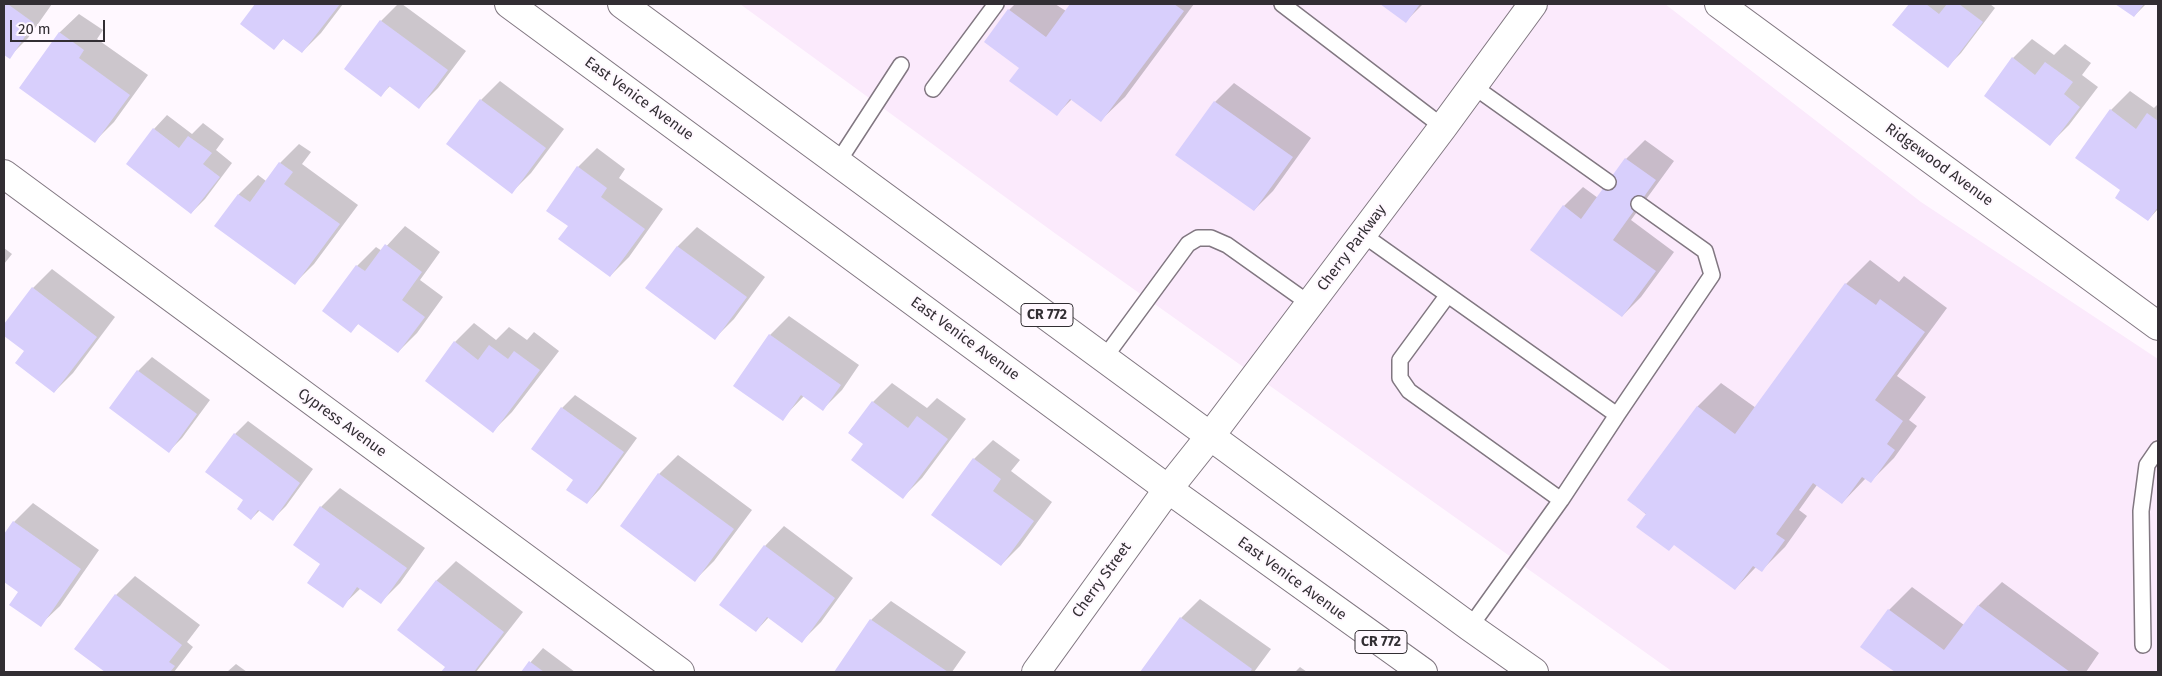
<!DOCTYPE html>
<html>
<head>
<meta charset="utf-8">
<style>
  body { margin:0 }
  #map { position:relative; width:2162px; height:676px; overflow:hidden; background:#fff8ff; font-family:"Fira Sans",sans-serif }
  canvas { display:block }
  .frame { position:absolute; inset:0; border:5px solid #322e33; pointer-events:none }
  .scale { position:absolute; left:10px; top:20px; width:95px; height:22px; box-sizing:border-box; border:2px solid #322e33; border-top:0; padding-left:6px; font-size:15px; line-height:18px; white-space:nowrap; color:#322e33; -webkit-text-stroke:4px #fff8ff; paint-order:stroke }
</style>
</head>
<body>
<div id="map">
<canvas width="2162" height="676"></canvas>
<div class="frame"></div>
<div class="scale">20 m</div>
</div>
<script>
const ctx = document.querySelector('canvas').getContext('2d');
ctx.lineJoin = 'round';
function fill(path, color) { ctx.fillStyle = color; ctx.fill(path, 'evenodd'); }
const toPath = rows => new Path2D(rows.map(r => 'M' + r).join(''));
function strokePath(path, color, width, dash) { ctx.strokeStyle = color; ctx.lineWidth = width; ctx.lineCap = dash ? 'butt' : 'round'; ctx.setLineDash(dash || []); ctx.stroke(path); }
function write(font, color, halo, rows, align = 'center') {
  ctx.font = font + ' "Fira Sans",sans-serif'; ctx.lineWidth = 4; ctx.setLineDash([]); ctx.textBaseline = 'middle'; ctx.strokeStyle = halo; ctx.fillStyle = color; for (const [text, x, y, turn = 0] of rows) {
    ctx.save(); ctx.translate(x, y); ctx.rotate((+turn || 0) * Math.PI / 180); ctx.textAlign = isNaN(turn) ? turn : align; if (halo) ctx.strokeText(text, 0, 0); ctx.fillText(text, 0, 0); ctx.restore();
  }
}
const built = toPath([
  [740,4,1665,4,1921,202,2158,359,2158,672,1673,672,1056,234]
]);
const shadow = toPath([
  [4,4,52,4,28,38,9,57,4,53],
  [257,4,343,4,321,33,302,52,284,38,274,48,242,23],
  [398,4,402,4,466,51,438,88,419,107,390,86,381,95,381,21],
  [1015,4,1055,4,1066,11,1071,4,1194,4,1125,97,1101,120,1072,99,1057,114,1020,67,1009,10],
  [1382,4,1423,4,1406,21],
  [1910,4,1990,4,1995,8,1961,53,1948,66,1894,25],
  [2118,4,2146,4,2134,16],
  [79,14,103,30,97,39,148,75,114,122,95,141,59,33],
  [2032,39,2054,55,2065,44,2091,63,2082,75,2098,87,2069,125,2050,144,2013,58],
  [500,81,564,129,531,173,512,192,481,100],
  [1234,83,1311,138,1273,191,1254,210,1215,102],
  [2130,91,2154,108,2158,104,2158,209,2148,220,2111,110],
  [167,115,192,134,203,123,224,139,216,150,232,163,205,199,191,213,127,164,154,129],
  [1645,140,1674,161,1631,220,1674,252,1641,297,1622,316,1564,206,1583,187,1598,198,1626,159],
  [299,144,311,152,302,164,358,205,314,264,295,283,216,226,239,194,258,175,266,181,280,163],
  [597,148,625,169,619,178,663,209,629,257,610,276,569,226,578,167],
  [405,226,440,252,420,280,443,297,417,333,398,352,359,323,351,331,357,266,376,247,382,251],
  [697,227,765,277,734,319,715,338,647,288,678,246],
  [4,248,12,254,4,264],
  [1870,260,1899,282,1904,276,1947,308,1897,376,1926,397,1909,420,1917,426,1894,458,1871,481,1866,478,1842,503,1817,485,1799,510,1807,516,1785,547,1761,571,1756,567,1735,589,1629,500,1698,406,1721,383,1756,408,1846,284],
  [52,269,115,317,73,373,54,392,26,351,4,334,4,326,33,288],
  [789,316,859,365,842,390,823,409,804,396,782,419,770,335],
  [474,323,496,340,509,327,527,340,534,332,559,351,512,412,493,431,455,342],
  [152,357,210,400,182,438,169,451,110,408,138,371],
  [892,383,927,408,937,398,966,419,922,478,903,497,865,444,849,432,873,402],
  [575,395,637,438,600,489,587,503,575,479,562,408],
  [248,421,313,469,286,506,273,519,260,510,251,519,245,500,235,434],
  [993,440,1020,460,1011,471,1052,502,1020,546,1001,565,933,515,974,459],
  [678,455,752,510,714,561,695,580,659,474],
  [340,488,425,548,400,583,381,602,361,588,342,606,322,564,321,507],
  [33,503,99,550,60,606,40,625,20,591,4,580,4,536,14,522],
  [784,526,853,578,821,622,802,641,769,617,756,631,721,604,765,546],
  [456,561,523,612,476,672,443,672,447,667,399,630,437,580],
  [135,576,200,625,187,642,193,647,174,672,108,672,76,648,116,595],
  [2002,582,2099,653,2086,672,1897,672,1862,647,1889,610,1912,587,1964,625,1979,605],
  [1200,599,1271,649,1254,672,1142,672,1181,618],
  [891,601,966,652,952,672,835,672,871,620],
  [543,648,575,672,522,672],
  [236,664,247,672,227,672],
  [1300,667,1307,672,1295,672]
]);
const building = toPath([
  [4,4,10,4,9,5,34,23,10,59,4,55],
  [255,4,340,4,302,53,283,39,274,50,240,24],
  [1070,4,1174,4,1184,11,1101,122,1070,99,1057,116,1009,81,1019,68,984,42,1008,9,1046,37],
  [1380,4,1420,4,1406,23],
  [1909,4,1926,4,1939,14,1947,4,1959,4,1983,22,1948,68,1892,25],
  [2115,4,2144,4,2134,17],
  [380,20,448,70,419,109,389,86,381,97,344,69],
  [59,32,84,50,79,58,130,95,95,143,19,88],
  [2012,57,2035,75,2045,62,2073,82,2064,94,2080,107,2050,146,1984,96],
  [480,99,546,148,512,194,446,144],
  [1214,101,1293,157,1254,211,1175,155],
  [2110,109,2136,129,2147,113,2158,121,2158,207,2148,221,2115,198,2120,190,2075,158],
  [153,128,179,148,188,136,212,153,203,164,220,177,191,214,126,164],
  [1625,158,1656,180,1613,240,1656,271,1622,317,1530,250,1563,205,1581,219],
  [279,162,293,172,284,184,340,224,295,285,214,226,238,194,250,202],
  [577,166,607,188,601,197,645,229,610,277,558,239,568,226,546,211],
  [385,244,422,272,402,300,425,317,398,353,358,324,351,333,322,311,356,265,365,271],
  [677,246,747,297,715,340,645,288],
  [1845,283,1876,305,1880,299,1925,332,1875,400,1903,421,1887,444,1895,450,1871,483,1862,477,1842,504,1813,483,1776,534,1785,540,1762,572,1753,566,1735,590,1674,545,1669,551,1636,527,1646,514,1627,500,1697,406,1735,434],
  [32,287,97,337,54,393,15,363,24,351,4,336,4,324],
  [769,334,841,385,823,411,801,395,783,421,733,386],
  [454,341,478,360,489,345,508,359,514,351,540,370,493,433,425,381],
  [137,370,197,414,169,453,109,408],
  [872,401,908,428,917,416,948,439,903,499,851,460,863,444,848,433],
  [561,407,624,452,587,504,566,490,573,480,531,449],
  [234,433,300,483,273,521,258,510,251,520,237,509,243,500,205,472],
  [973,458,1001,479,993,491,1034,521,1001,566,931,515],
  [658,473,734,529,695,582,620,526],
  [320,506,407,568,381,604,357,587,343,608,307,583,320,564,293,545],
  [13,521,81,569,41,627,9,605,18,592,4,582,4,534],
  [764,545,835,598,802,643,767,617,756,632,719,605],
  [436,580,504,632,474,672,441,672,445,667,397,630],
  [115,594,182,645,169,662,175,666,170,672,105,672,74,649],
  [1978,605,2070,672,1895,672,1860,647,1888,609,1944,650],
  [1180,617,1252,669,1250,672,1140,672],
  [870,619,948,672,834,672],
  [529,661,544,672,521,672]
]);
const service = toPath([
  [1282,4,1443,127],
  [1473,86,1608,182],
  [933,89,996,4],
  [838,162,901,65],
  [1362,234,1617,415,1561,500,1470,627],
  [1447,296,1400,360,1400,378,1409,391,1561,500],
  [1105,357,1188,244,1198,238,1211,238,1227,245,1310,304],
  [1617,415,1712,275,1705,251,1639,204],
  [2143,645,2141,511,2147,465,2158,449]
]);
const minor = toPath([
  [1719,4,2158,326],
  [4,174,680,672],
  [1036,672,1168,489,1211,435,1443,127,1533,4]
]);
const primary = toPath([
  [509,4,1168,489,1423,672],
  [622,4,1470,627,1534,672]
]);
const shields = [
  [1047,315,52],
  [1381,642,52]
];
const shieldNames = [
  ["CR 772",1047,315],
  ["CR 772",1381,642]
];
const streetNames = [
  ["East Venice Avenue",639,99,36],
  ["Ridgewood Avenue",1939,165,36],
  ["Cherry Parkway",1352,248,-53],
  ["East Venice Avenue",965,339,36],
  ["Cypress Avenue",342,423,36],
  ["East Venice Avenue",1292,579,36],
  ["Cherry Street",1102,580,-54]
];
fill(built, '#fbeafc');
fill(shadow, '#0003');
fill(building, '#d8cffc');
strokePath(service, '#817781', 18);
strokePath(minor, '#817781', 30);
strokePath(primary, '#817781', 30);
strokePath(service, '#fff', 15);
strokePath(minor, '#fff', 28);
strokePath(primary, '#fff', 28);
for (const [x, y, w] of shields) { const box = new Path2D(); box.roundRect(x - w / 2, y - 11.5, w, 23, 4); ctx.fillStyle = '#fff8ff'; ctx.fill(box); strokePath(box, '#322e33', 1); }
write('bold 14px', '#322e33', null, shieldNames);
write('15px', '#322e33', '#fff8ff', streetNames);
</script>
</body>
</html>
